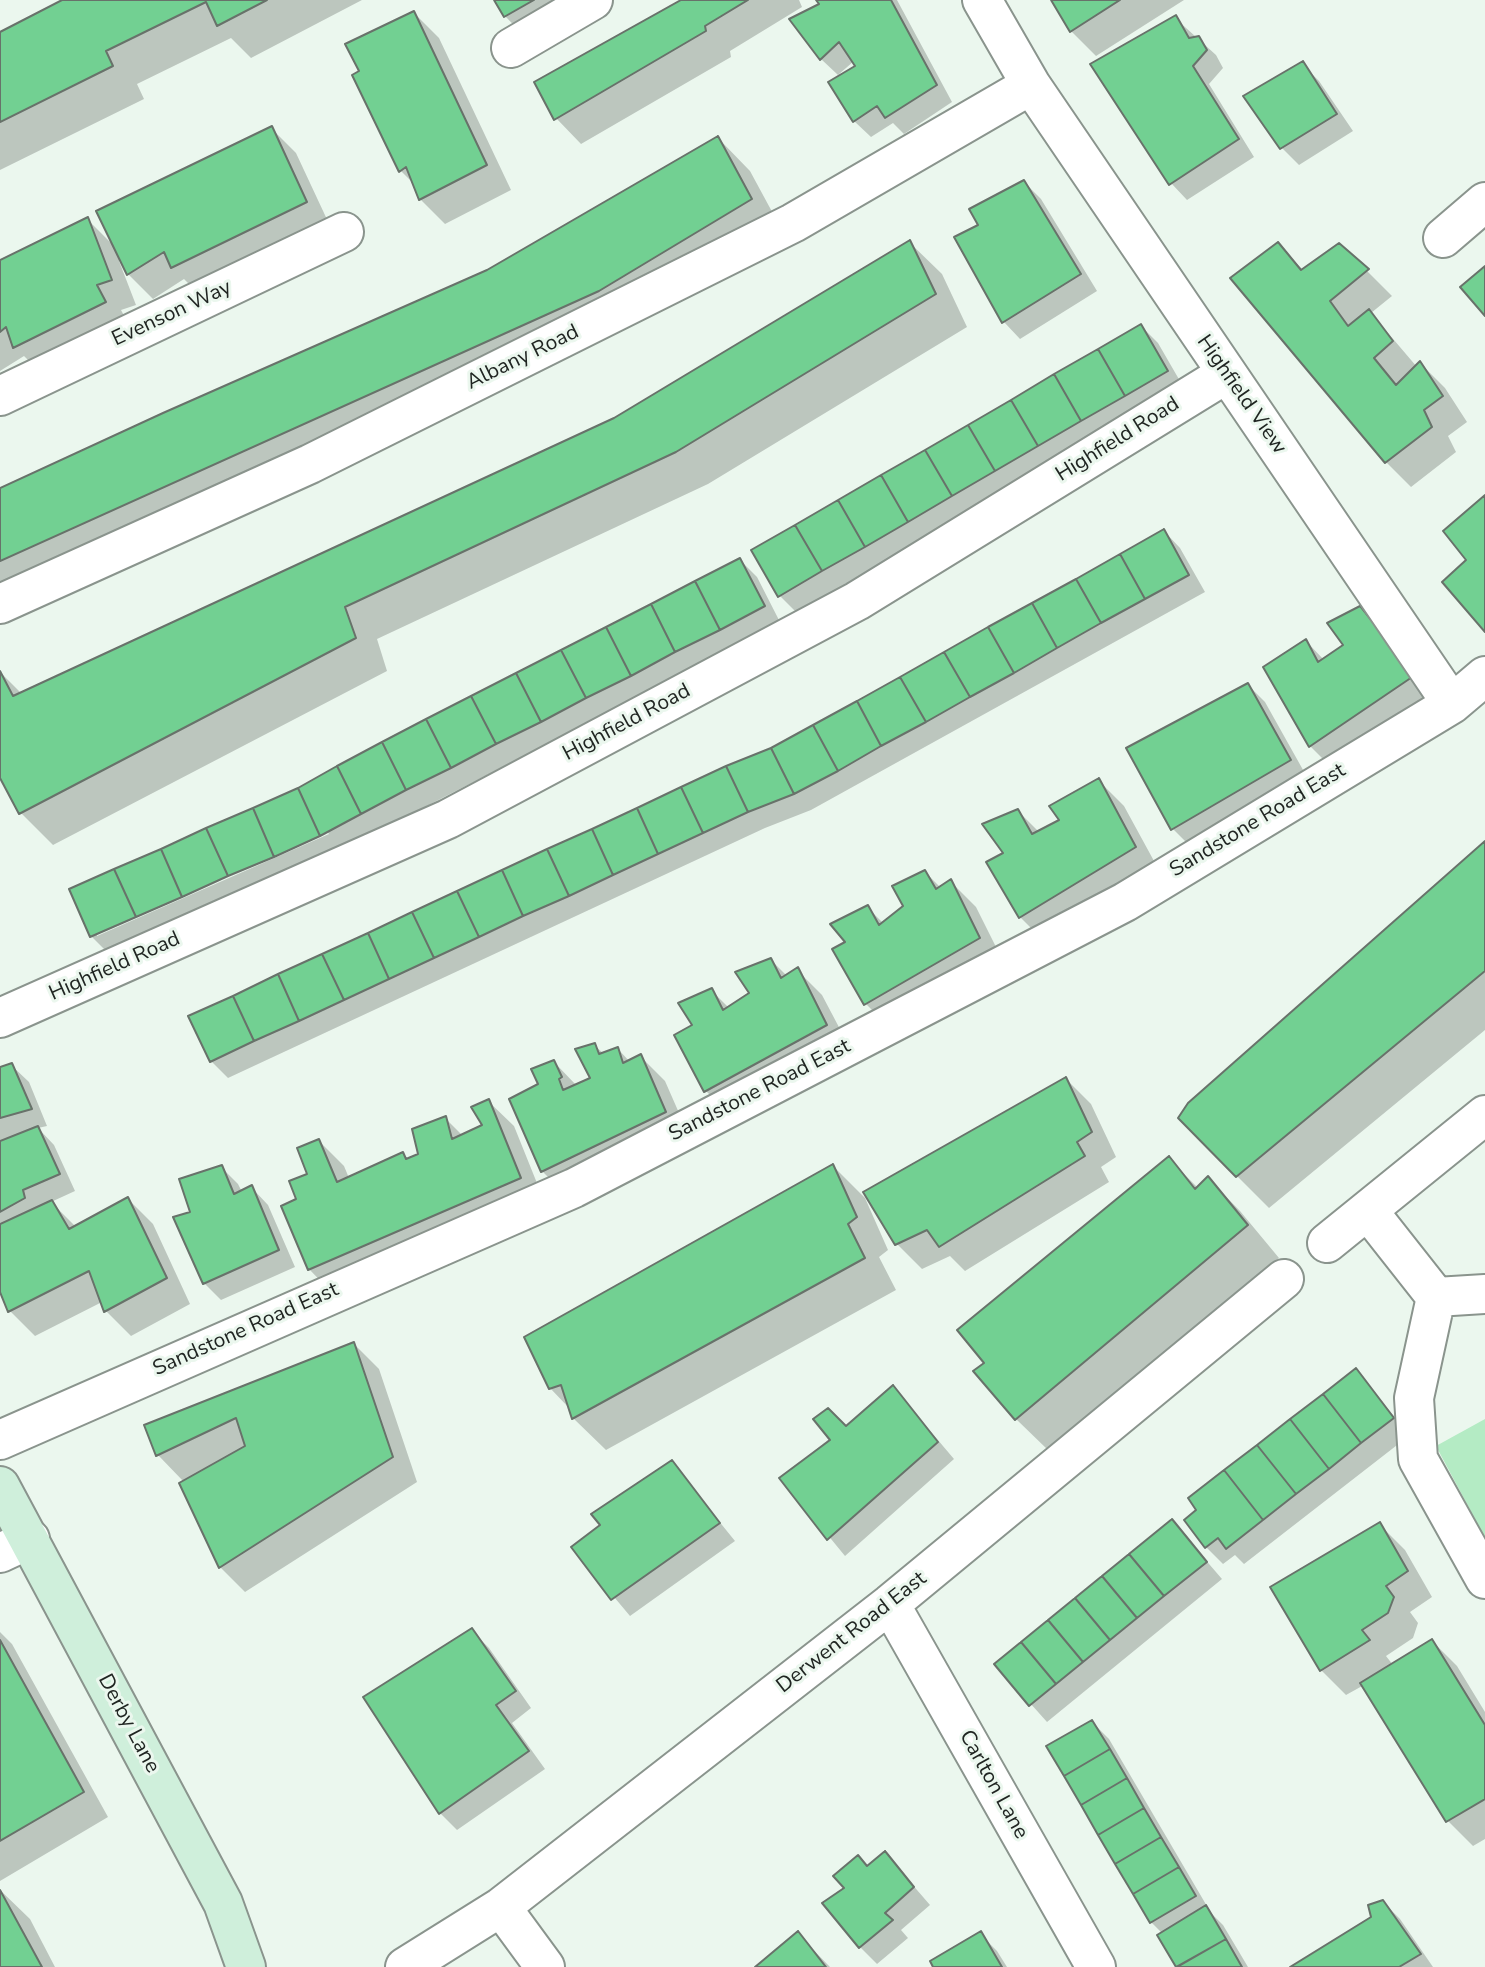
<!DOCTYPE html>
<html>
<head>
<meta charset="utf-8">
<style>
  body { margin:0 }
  canvas { display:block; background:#ebf7ee }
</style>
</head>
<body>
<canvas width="1485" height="1967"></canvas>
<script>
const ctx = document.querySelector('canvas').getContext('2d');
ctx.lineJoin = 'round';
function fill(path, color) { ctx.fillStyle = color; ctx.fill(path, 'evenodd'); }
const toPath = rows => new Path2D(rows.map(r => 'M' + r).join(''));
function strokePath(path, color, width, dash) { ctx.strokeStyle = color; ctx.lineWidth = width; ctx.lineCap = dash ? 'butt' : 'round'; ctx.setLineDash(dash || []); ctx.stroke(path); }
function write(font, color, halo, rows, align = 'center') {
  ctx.font = font + ' "Nunito Sans",sans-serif'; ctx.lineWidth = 6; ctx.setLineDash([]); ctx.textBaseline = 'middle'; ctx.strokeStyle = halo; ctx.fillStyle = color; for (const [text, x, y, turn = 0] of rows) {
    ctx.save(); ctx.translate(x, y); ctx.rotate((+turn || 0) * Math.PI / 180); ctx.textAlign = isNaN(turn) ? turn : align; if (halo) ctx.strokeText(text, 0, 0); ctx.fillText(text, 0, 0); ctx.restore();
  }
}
const green = toPath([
  [1485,1419,1485,1538,1436,1446]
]);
const shadow = toPath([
  [63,0,362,0,251,58,231,38,137,84,144,99,0,170,0,32],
  [496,0,601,0,530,42,505,16],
  [685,0,799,0,802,7,730,51,731,57,581,144,556,118],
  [819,0,897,0,952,102,904,134,893,123,871,137,854,121,858,67,854,61,838,75,821,59,822,4],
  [1053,0,1184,0,1096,56,1071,31],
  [414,13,439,38,511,190,445,224,420,199,415,185,401,171,355,76],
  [1175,18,1216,55,1223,68,1209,84,1254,157,1187,200,1171,183],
  [1302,64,1319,81,1353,131,1299,165,1282,148],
  [271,128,296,153,331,228,197,292,184,279,153,299,128,274,121,260,119,261,136,305,121,310,130,327,40,372,24,356,0,371,0,262,87,219,114,246],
  [718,138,750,171,783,232,0,607,0,490,487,272],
  [1024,182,1041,199,1097,291,1020,339,1004,322,956,237,980,226],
  [909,242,942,274,967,327,708,484,377,639,387,671,53,845,21,813,0,773,0,672,22,694,615,419],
  [1278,244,1303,270,1339,245,1367,271,1392,296,1371,313,1417,367,1420,363,1445,388,1467,422,1448,436,1456,452,1411,487,1386,462],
  [1141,326,1158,343,1184,388,797,613,780,596],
  [1164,531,1180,548,1205,592,811,810,765,828,228,1078,211,1061],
  [740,560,757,577,781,624,337,852,108,953,91,936,71,890,299,789],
  [327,831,329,834,97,936,97,932],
  [1360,608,1440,687,1327,763,1310,746,1306,641,1324,660,1345,646],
  [1248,685,1265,702,1307,777,1190,846,1173,829],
  [1099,781,1124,806,1160,872,1045,942,1020,917,1006,853,1018,811,1039,832,1062,821],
  [1485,843,1485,1030,1269,1208,1237,1176],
  [925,872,941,888,951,882,976,907,1004,963,891,1029,866,1004,848,943,867,907,884,924,906,907],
  [771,960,787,976,797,970,822,995,851,1050,731,1116,706,1091,694,1026,711,990,729,1008,752,994],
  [594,1045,604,1054,618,1049,630,1062,640,1056,665,1081,690,1138,567,1196,542,1171,541,1085,554,1062,577,1086,593,1079],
  [11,1065,29,1082,47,1126,38,1128,54,1145,75,1191,51,1202,76,1227,128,1199,153,1224,190,1304,131,1336,106,1311,102,1302,35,1336,10,1311,0,1288,0,1069],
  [1066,1079,1091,1104,1116,1157,1101,1167,1109,1182,965,1271,950,1256,922,1269,897,1244],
  [488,1101,514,1126,545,1203,334,1295,309,1269,299,1200,319,1141,344,1166,349,1178,403,1155,408,1160,421,1155,445,1118,463,1136,484,1126],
  [1169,1159,1198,1188,1208,1178,1240,1211,1279,1258,1049,1451,1016,1419,986,1363],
  [833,1166,865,1198,888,1250,879,1257,896,1290,606,1450,573,1418,570,1409,550,1388],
  [221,1167,238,1184,242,1192,252,1188,268,1205,295,1267,221,1300,204,1283,192,1213],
  [354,1344,379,1369,417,1482,245,1592,220,1567,184,1482,158,1455,147,1426],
  [1355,1370,1410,1435,1244,1564,1235,1555,1223,1564,1206,1547],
  [893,1387,954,1459,845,1556,781,1478],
  [671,1462,735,1541,630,1616,573,1548,602,1526],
  [1172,1521,1222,1579,1047,1722,996,1665],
  [1380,1525,1405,1550,1432,1597,1410,1612,1418,1623,1413,1638,1386,1656,1393,1665,1432,1641,1457,1666,1485,1712,1485,1839,1473,1846,1448,1821,1364,1685,1346,1695,1321,1670,1272,1588],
  [472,1631,489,1648,531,1708,512,1723,545,1769,457,1830,440,1813],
  [0,1632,12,1644,108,1817,0,1881],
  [1092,1722,1109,1739,1211,1913,1223,1925,1248,1967,1178,1967,1159,1936,1163,1934,1151,1922],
  [885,1853,930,1905,901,1930,908,1938,877,1964,860,1947,847,1888],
  [0,1890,30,1919,55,1967,0,1967],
  [1383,1902,1400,1919,1433,1967,1292,1967,1373,1918],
  [798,1934,830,1967,758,1967],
  [980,1934,997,1951,1007,1967,935,1967]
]);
const building = toPath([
  [62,0,267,0,217,26,206,2,106,51,113,66,0,122,0,32,62,0],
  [494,0,534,0,504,17,494,0],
  [681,0,748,0,705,26,706,31,554,120,534,82,681,0],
  [816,0,891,0,937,85,885,118,877,106,853,122,828,82,855,66,839,42,820,60,789,19,819,4,816,0],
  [1051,0,1120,0,1070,32,1051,0],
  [414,11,487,165,419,200,406,167,399,172,352,75,359,71,345,44,414,11],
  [1176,15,1189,38,1199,36,1207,50,1193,66,1239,139,1169,185,1090,64,1176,15],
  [1303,61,1337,114,1280,149,1243,96,1303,61],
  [272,126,307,202,171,268,164,252,127,275,96,211,272,126],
  [718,136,752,199,599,291,0,561,0,488,163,413,487,270,718,136],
  [1024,180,1081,274,1002,323,954,237,978,225,969,209,1024,180],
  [88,217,112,280,97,285,106,302,13,348,6,327,0,332,0,260,88,217],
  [910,240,936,294,676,452,345,607,356,638,19,814,0,778,0,671,13,696,614,418,910,240],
  [1278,242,1301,270,1339,243,1369,269,1330,301,1348,326,1369,309,1393,341,1374,358,1396,385,1420,361,1443,396,1424,410,1432,427,1385,463,1230,278,1278,242],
  [1485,266,1485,316,1460,287,1485,266],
  [1141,324,1168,371,1125,396,1098,349,1141,324],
  [1098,349,1125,396,1081,421,1054,374,1098,349],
  [1054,374,1081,421,1038,446,1011,400,1054,374],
  [1011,400,1038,446,995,471,968,425,1011,400],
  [968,425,995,471,952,496,925,450,968,425],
  [925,450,952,496,908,522,881,475,925,450],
  [881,475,908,522,865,547,838,500,881,475],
  [1485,495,1485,632,1442,582,1466,560,1443,531,1485,495],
  [838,500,865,547,822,571,795,525,838,500],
  [795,525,822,571,778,597,751,550,795,525],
  [1164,529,1189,575,1145,599,1120,554,1164,529],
  [1120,554,1145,599,1101,623,1076,579,1120,554],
  [740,558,765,606,720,630,695,581,740,558],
  [1076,579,1101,623,1057,648,1032,603,1076,579],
  [695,581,720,630,675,652,651,604,695,581],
  [1032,603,1057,648,1014,673,988,627,1032,603],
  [651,604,675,652,631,676,606,627,651,604],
  [1360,606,1375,625,1388,616,1424,669,1309,747,1263,667,1306,639,1318,662,1343,645,1327,623,1360,606],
  [606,627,631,676,586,698,561,650,606,627],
  [988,627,1014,673,970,697,944,652,988,627],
  [561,650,586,698,541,722,516,673,561,650],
  [944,652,970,697,926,722,900,677,944,652],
  [516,673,541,722,496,744,471,696,516,673],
  [900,677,926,722,881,746,857,701,900,677],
  [1248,683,1291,760,1171,830,1126,748,1248,683],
  [471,696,496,744,451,768,426,719,471,696],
  [857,701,881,746,838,771,813,725,857,701],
  [426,719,451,768,406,790,382,742,426,719],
  [813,725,838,771,794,794,771,748,813,725],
  [382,742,406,790,361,814,337,766,382,742],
  [771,748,794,794,748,812,726,766,771,748],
  [337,766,361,814,320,836,298,788,337,766],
  [726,766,748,812,703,833,681,787,726,766],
  [1099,778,1136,847,1019,918,986,862,1003,853,982,824,1018,809,1032,834,1059,820,1049,806,1099,778],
  [681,787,703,833,658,854,637,808,681,787],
  [298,788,320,836,274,857,253,808,298,788],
  [253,808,274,857,228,876,206,828,253,808],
  [637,808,658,854,613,875,592,829,637,808],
  [206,828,228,876,182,897,161,849,206,828],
  [592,829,613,875,569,896,547,849,592,829],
  [1485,841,1485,971,1236,1177,1178,1118,1188,1103,1485,841],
  [161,849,182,897,136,917,114,869,161,849],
  [547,849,569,896,523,916,502,870,547,849],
  [114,869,136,917,90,937,69,889,114,869],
  [502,870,523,916,479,937,457,891,502,870],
  [925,870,936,889,951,879,980,938,864,1005,832,949,845,942,830,924,868,905,879,925,903,906,892,886,925,870],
  [457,891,479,937,434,958,412,912,457,891],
  [412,912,434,958,389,979,368,933,412,912],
  [368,933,389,979,344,1000,322,954,368,933],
  [322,954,344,1000,299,1021,278,974,322,954],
  [771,958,781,978,798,967,827,1025,704,1092,674,1035,692,1025,678,1003,712,988,723,1010,749,993,735,972,771,958],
  [278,974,299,1021,254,1041,233,996,278,974],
  [233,996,254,1041,210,1062,188,1016,233,996],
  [595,1043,599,1054,618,1047,623,1063,641,1054,666,1112,541,1172,509,1099,538,1084,531,1069,554,1060,562,1077,559,1079,563,1090,590,1078,575,1049,595,1043],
  [12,1063,32,1109,0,1118,0,1067,12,1063],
  [1066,1077,1092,1132,1077,1142,1085,1156,939,1247,927,1230,895,1245,863,1192,1066,1077],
  [489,1099,521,1178,308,1270,281,1206,296,1199,289,1181,307,1174,297,1148,319,1139,337,1182,403,1152,406,1159,418,1154,412,1129,446,1116,452,1139,482,1125,471,1107,489,1099],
  [38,1126,60,1174,23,1190,25,1198,0,1212,0,1141,38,1126],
  [1169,1156,1195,1189,1208,1176,1248,1225,1015,1420,973,1371,984,1363,957,1330,1169,1156],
  [833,1164,857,1217,848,1224,865,1258,572,1419,561,1385,549,1389,524,1337,833,1164],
  [222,1165,234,1194,252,1185,279,1250,203,1284,173,1217,190,1212,179,1179,222,1165],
  [128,1197,167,1278,104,1312,89,1271,8,1312,0,1292,0,1224,52,1200,69,1229,128,1197],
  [354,1342,393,1457,219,1568,179,1483,245,1446,236,1418,156,1456,144,1425,354,1342],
  [1356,1368,1394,1418,1361,1443,1323,1394,1356,1368],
  [893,1385,938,1442,827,1540,779,1478,830,1440,813,1419,828,1408,846,1426,893,1385],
  [1323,1394,1361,1443,1329,1469,1290,1419,1323,1394],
  [1290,1419,1329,1469,1296,1494,1257,1445,1290,1419],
  [1257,1445,1296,1494,1263,1520,1224,1470,1257,1445],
  [672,1460,720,1523,611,1600,571,1547,600,1525,591,1514,672,1460],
  [1224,1470,1263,1520,1226,1549,1218,1538,1205,1548,1184,1520,1196,1510,1188,1498,1224,1470],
  [1172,1519,1207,1562,1164,1596,1129,1554,1172,1519],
  [1380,1522,1408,1571,1386,1586,1394,1597,1388,1613,1362,1630,1370,1640,1320,1671,1270,1587,1380,1522],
  [1129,1554,1164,1596,1137,1618,1102,1576,1129,1554],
  [1102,1576,1137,1618,1110,1640,1075,1598,1102,1576],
  [1075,1598,1110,1640,1083,1662,1048,1620,1075,1598],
  [1048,1620,1083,1662,1056,1684,1021,1642,1048,1620],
  [472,1628,516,1691,496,1705,529,1751,439,1814,363,1697,472,1628],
  [1432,1639,1485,1725,1485,1799,1446,1822,1360,1683,1432,1639],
  [0,1640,84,1792,0,1841,0,1640],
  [1021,1642,1056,1684,1029,1706,994,1664,1021,1642],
  [1092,1720,1110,1749,1064,1776,1046,1746,1092,1720],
  [1110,1749,1127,1778,1081,1805,1064,1776,1110,1749],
  [1127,1778,1144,1808,1098,1835,1081,1805,1127,1778],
  [1144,1808,1161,1837,1115,1864,1098,1835,1144,1808],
  [1161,1837,1179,1867,1133,1894,1115,1864,1161,1837],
  [885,1851,914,1887,885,1913,893,1920,859,1948,822,1903,844,1888,833,1876,858,1855,867,1866,885,1851],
  [1179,1867,1196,1896,1150,1923,1133,1894,1179,1867],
  [0,1890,42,1967,0,1967,0,1890],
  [1383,1900,1421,1954,1399,1967,1290,1967,1371,1917,1368,1905,1383,1900],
  [1206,1905,1226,1939,1176,1967,1157,1935,1206,1905],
  [798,1931,826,1967,755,1967,798,1931],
  [981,1931,1002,1967,933,1967,930,1961,981,1931],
  [1226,1939,1242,1967,1177,1967,1226,1939]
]);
const street = toPath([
  [982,0,1031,85,1452,704],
  [511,48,593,0],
  [1443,238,1485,202],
  [0,396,344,232],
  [0,604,310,464,793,223,1031,85],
  [0,1018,448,819,857,601,1226,374],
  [1369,1212,1436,1297,1485,1294],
  [1327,1243,1485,1115],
  [1436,1297,1414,1398,1418,1459,1485,1579],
  [0,1440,574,1188,1125,902,1452,704,1485,676],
  [0,1553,30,1539],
  [890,1604,1096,1967],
  [501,1907,545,1967],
  [405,1967,501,1907,890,1604,1284,1279]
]);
const secondary = toPath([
  [0,1486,223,1903,246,1967]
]);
const streetNames = [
  ["Evenson Way",172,314,-25],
  ["Albany Road",523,358,-26],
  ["Highfield View",1241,395,55],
  ["Highfield Road",1118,440,-32],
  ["Highfield Road",627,723,-28],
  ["Sandstone Road East",1258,821,-31],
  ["Highfield Road",115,967,-24],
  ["Sandstone Road East",760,1091,-27],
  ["Sandstone Road East",246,1330,-24],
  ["Derwent Road East",852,1633,-38],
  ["Derby Lane",128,1724,62],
  ["Carlton Lane",993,1785,61]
];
fill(green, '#b4ebc4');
fill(shadow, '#0003');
fill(building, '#72d092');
strokePath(building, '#68726a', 2);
strokePath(street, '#8a948d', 42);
strokePath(secondary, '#8a948d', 42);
strokePath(street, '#fff', 38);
strokePath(secondary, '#cfefdb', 38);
write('21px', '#202522', '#ebf7ee', streetNames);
</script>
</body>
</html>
